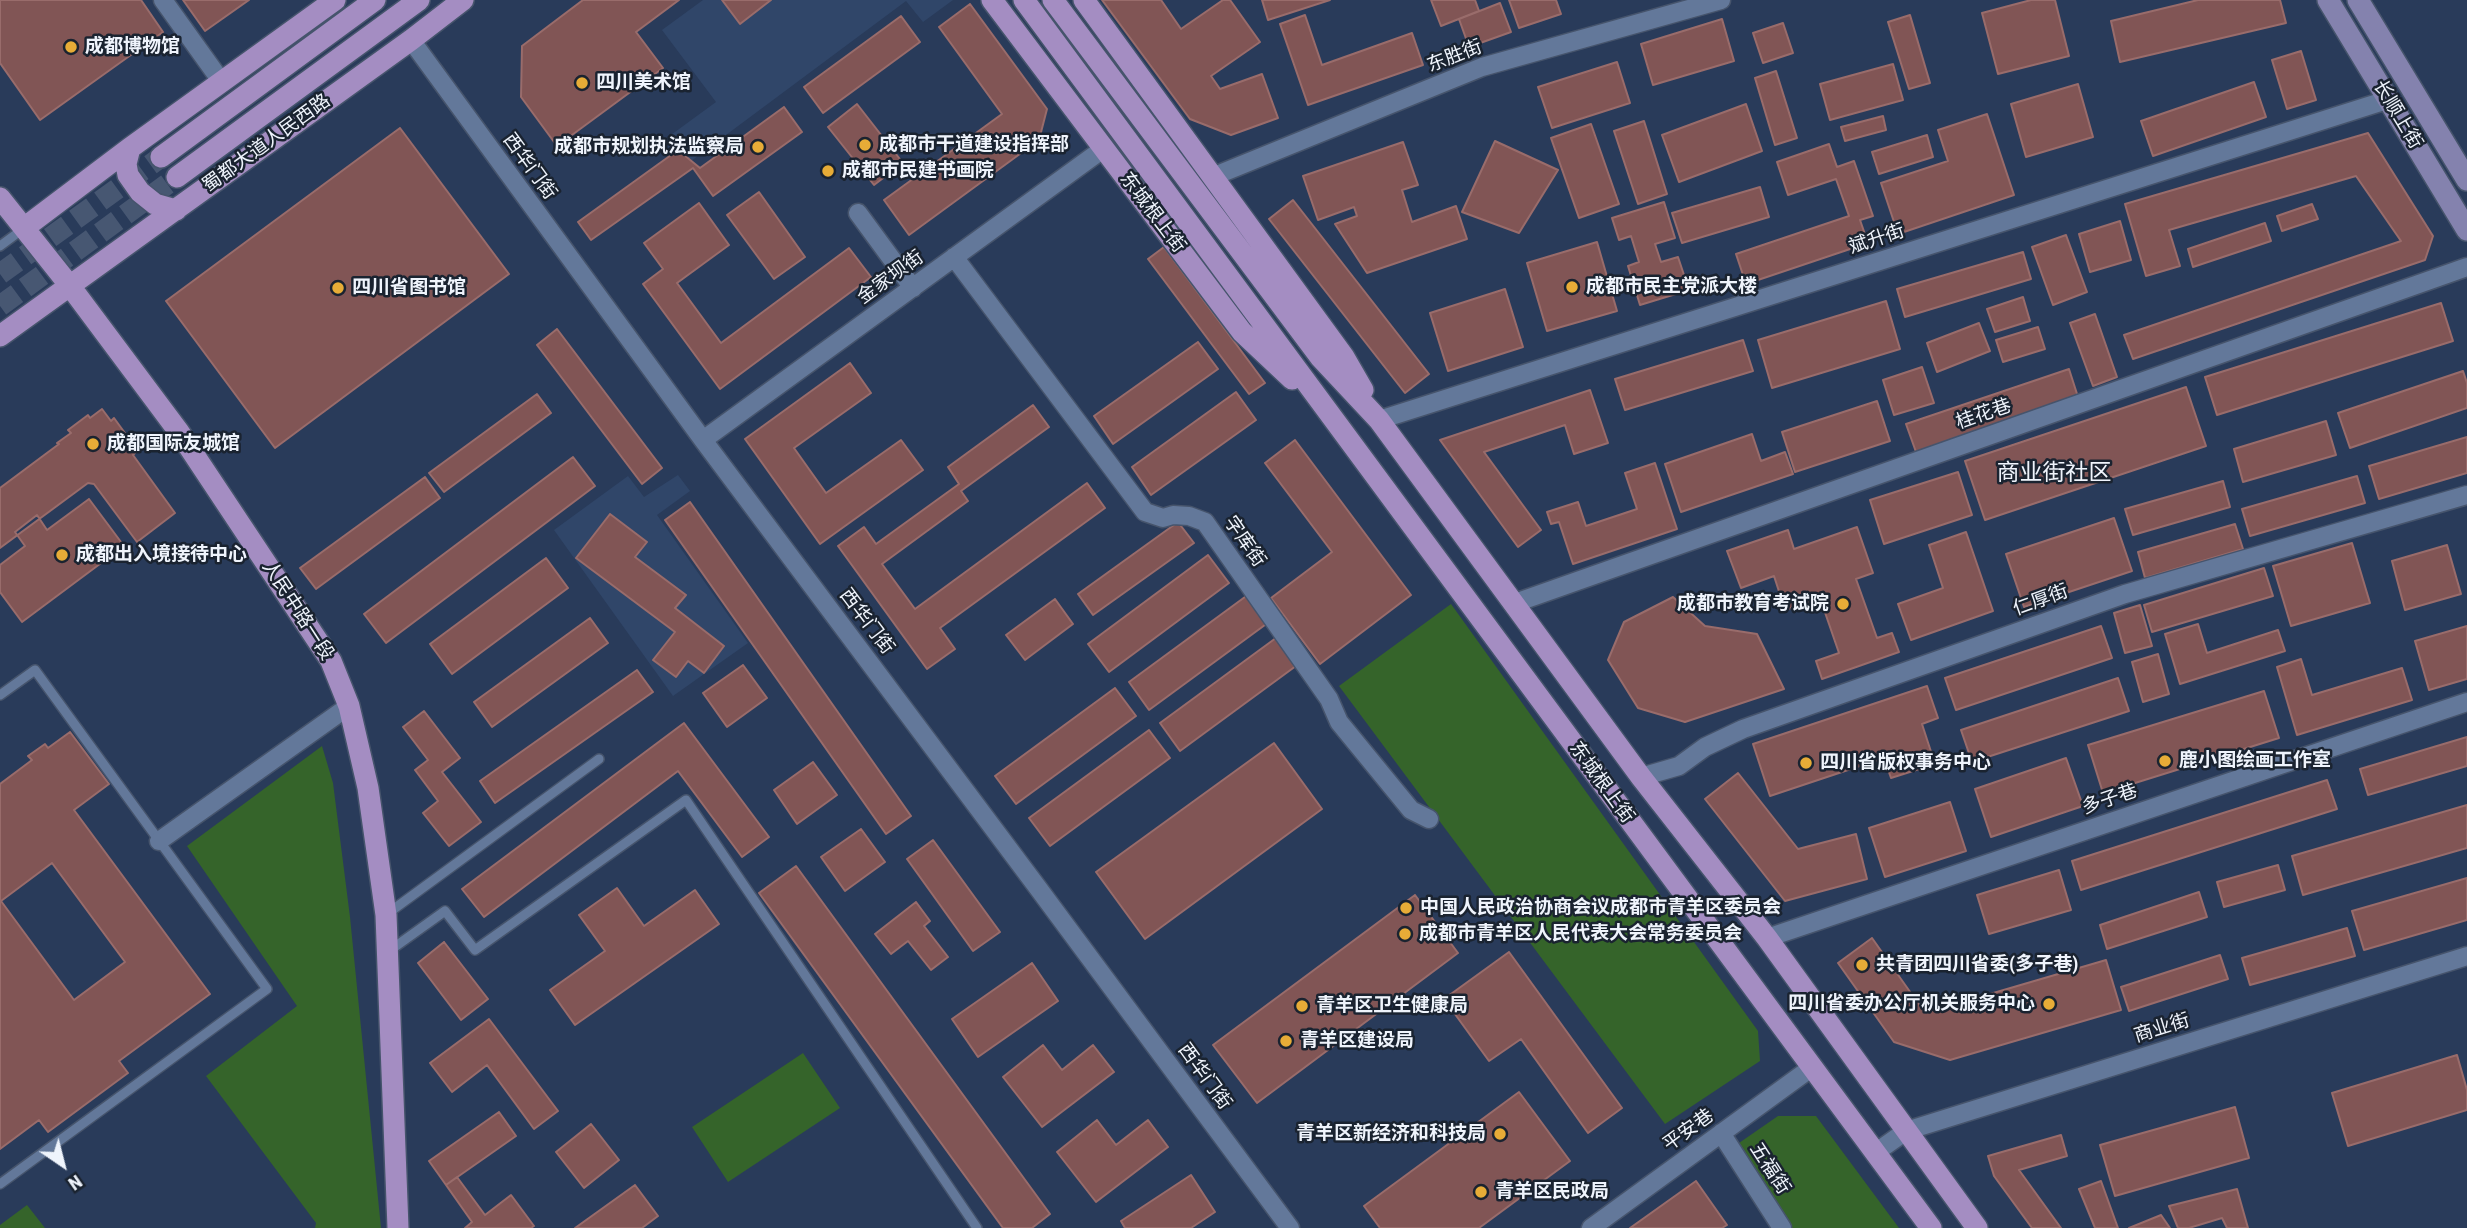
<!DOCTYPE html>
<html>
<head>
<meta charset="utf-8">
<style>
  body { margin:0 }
  #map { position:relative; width:2467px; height:1228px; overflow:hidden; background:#293b5a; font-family:"Roboto Condensed",sans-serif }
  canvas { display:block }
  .north { position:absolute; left:28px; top:1130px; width:70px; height:70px; -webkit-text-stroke:5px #1a2330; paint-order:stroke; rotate:145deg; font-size:19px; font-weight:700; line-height:28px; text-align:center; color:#eff4fc }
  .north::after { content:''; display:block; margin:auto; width:24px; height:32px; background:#eff4fc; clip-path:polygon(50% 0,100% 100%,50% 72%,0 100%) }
</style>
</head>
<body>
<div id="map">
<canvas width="2467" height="1228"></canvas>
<div class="north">N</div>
</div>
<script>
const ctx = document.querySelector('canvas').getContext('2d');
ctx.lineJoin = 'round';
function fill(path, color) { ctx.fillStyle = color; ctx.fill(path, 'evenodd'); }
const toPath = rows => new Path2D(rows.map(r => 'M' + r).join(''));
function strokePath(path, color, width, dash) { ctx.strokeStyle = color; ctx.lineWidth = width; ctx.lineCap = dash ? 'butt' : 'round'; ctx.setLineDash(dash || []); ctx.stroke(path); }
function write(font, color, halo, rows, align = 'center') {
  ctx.font = font + ' "Roboto Condensed","Noto Sans SC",sans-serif'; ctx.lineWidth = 5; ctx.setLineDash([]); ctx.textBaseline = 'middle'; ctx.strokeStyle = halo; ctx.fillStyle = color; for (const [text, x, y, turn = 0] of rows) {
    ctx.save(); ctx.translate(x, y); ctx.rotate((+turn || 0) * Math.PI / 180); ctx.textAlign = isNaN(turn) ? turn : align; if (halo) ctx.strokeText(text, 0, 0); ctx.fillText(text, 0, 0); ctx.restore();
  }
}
const built = toPath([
  [703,0,953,0,923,22,906,1,683,167,664,140,716,102,662,30],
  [678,475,690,491,657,515,748,643,673,696,554,530,628,476,644,497]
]);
const green = toPath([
  [1451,604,1758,1031,1760,1061,1665,1124,1339,686],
  [322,746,333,783,350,917,381,1228,315,1228,316,1223,206,1076,297,1006,187,846],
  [803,1053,840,1108,728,1182,692,1127],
  [1778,1116,1816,1116,1899,1228,1792,1228,1739,1143],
  [27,1205,45,1228,0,1228,0,1225]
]);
const building = toPath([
  [0,0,141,0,163,32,40,120,0,63,0,0],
  [183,0,249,0,205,31,183,0],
  [583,0,679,0,636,32,663,68,557,146,521,97,522,46,583,0],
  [722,0,771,0,740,24,722,0],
  [1102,0,1161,0,1181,29,1223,0,1230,0,1260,42,1211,76,1220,89,1262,74,1278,118,1231,135,1190,119,1102,0],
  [1262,0,1330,0,1268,20,1262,0],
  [1431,0,1475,0,1479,11,1441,26,1431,0],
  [1509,0,1556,0,1561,14,1519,28,1509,0],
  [2031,0,2055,0,2069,56,1998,74,1982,13,2031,0],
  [2198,0,2280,0,2286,23,2120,62,2111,21,2198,0],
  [1500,3,1511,32,1469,47,1459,19,1500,3],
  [970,4,1047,109,1039,140,909,235,884,200,1002,114,939,27,970,4],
  [1305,15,1322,65,1412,33,1423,65,1308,105,1280,24,1305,15],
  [1910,15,1930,83,1909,89,1888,22,1910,15],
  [901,16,920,42,823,113,804,87,901,16],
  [1722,19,1734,61,1653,85,1641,44,1722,19],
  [1783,23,1793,53,1763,63,1753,33,1783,23],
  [2301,51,2316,100,2287,109,2272,60,2301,51],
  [1617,62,1630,103,1552,128,1538,87,1617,62],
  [1893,64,1903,100,1830,120,1820,84,1893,64],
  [1776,71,1797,138,1775,145,1755,78,1776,71],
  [2254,82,2266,117,2153,156,2141,121,2254,82],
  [2078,84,2093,137,2026,157,2011,104,2078,84],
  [857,104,903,163,874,185,828,127,857,104],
  [1746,104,1762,151,1679,182,1662,135,1746,104],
  [784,107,802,132,713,196,693,168,591,240,578,222,678,150,700,168,784,107],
  [1987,114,2014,195,1898,234,1881,183,1948,161,1938,130,1987,114],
  [1883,116,1886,130,1845,141,1841,127,1883,116],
  [1644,121,1667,194,1638,204,1614,131,1644,121],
  [1591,124,1619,204,1579,218,1551,138,1591,124],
  [400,128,509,274,275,448,166,301,400,128],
  [2368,133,2433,236,2425,260,2133,359,2124,335,2401,241,2356,176,2169,230,2180,266,2146,276,2125,204,2368,133],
  [1927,135,1933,157,1879,174,1872,152,1927,135],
  [1495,141,1558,170,1519,233,1462,212,1495,141],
  [1403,142,1418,185,1402,190,1412,222,1456,206,1467,239,1367,273,1335,224,1357,216,1354,207,1318,220,1303,176,1403,142],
  [1829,144,1837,167,1854,161,1873,216,1860,220,1868,243,1746,284,1736,254,1849,216,1836,179,1788,195,1777,162,1829,144],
  [1760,187,1769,217,1682,243,1672,213,1760,187],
  [759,192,805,257,774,279,727,215,759,192],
  [1293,200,1429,374,1405,393,1269,219,1293,200],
  [1664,202,1675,238,1655,244,1661,262,1678,257,1689,290,1640,305,1628,266,1639,262,1631,236,1619,240,1612,218,1664,202],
  [699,203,729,245,677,283,721,343,849,248,871,277,720,389,643,284,663,269,644,243,699,203],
  [2312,204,2318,219,2282,231,2277,216,2312,204],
  [2120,221,2131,260,2090,272,2079,234,2120,221],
  [2265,223,2271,241,2193,267,2188,249,2265,223],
  [2066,235,2087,292,2053,305,2032,247,2066,235],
  [1597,242,1617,311,1547,331,1527,263,1597,242],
  [1164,247,1265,383,1249,394,1148,259,1164,247],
  [2023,252,2031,279,1905,317,1897,289,2023,252],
  [1505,289,1523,347,1448,371,1430,313,1505,289],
  [2023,297,2030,321,1995,332,1987,309,2023,297],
  [1886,301,1900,349,1772,388,1758,340,1886,301],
  [2441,303,2453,341,2217,415,2205,377,2441,303],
  [2095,314,2117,377,2093,386,2070,323,2095,314],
  [1979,323,1990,351,1937,372,1927,343,1979,323],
  [2038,327,2045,349,2003,362,1996,340,2038,327],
  [557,329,662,468,642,484,537,345,557,329],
  [1743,340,1753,371,1625,410,1615,379,1743,340],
  [1198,342,1218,369,1113,444,1094,416,1198,342],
  [850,363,871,393,794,448,826,493,901,440,923,470,820,544,745,439,850,363],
  [1922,367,1934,403,1894,415,1883,380,1922,367],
  [2069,369,2078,397,1916,452,1906,424,2069,369],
  [2463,371,2467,383,2467,408,2350,448,2338,413,2463,371],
  [2186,387,2206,446,1985,520,1965,461,2186,387],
  [1590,390,1608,443,1574,454,1565,425,1484,452,1541,530,1518,547,1440,440,1590,390],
  [1236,392,1256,420,1151,495,1132,467,1236,392],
  [537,394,551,413,444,492,429,473,537,394],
  [1877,401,1890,441,1795,472,1782,432,1877,401],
  [1033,405,1049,427,961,491,968,501,882,564,915,609,1087,483,1105,508,940,628,955,649,927,669,838,546,864,527,876,544,959,484,948,467,1033,405],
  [102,409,111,421,114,418,130,440,127,442,135,453,133,455,175,513,137,542,94,484,88,483,0,548,0,488,59,444,57,443,71,433,68,430,88,415,90,418,102,409],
  [2326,421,2336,455,2243,482,2234,449,2326,421],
  [1752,434,1761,461,1785,452,1793,474,1681,512,1665,464,1752,434],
  [2467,437,2467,473,2379,499,2369,466,2467,437],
  [1295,440,1411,595,1320,664,1271,598,1332,552,1265,463,1295,440],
  [573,457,595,486,386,643,364,614,573,457],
  [1655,463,1677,529,1573,564,1559,522,1551,524,1547,512,1578,502,1586,526,1637,509,1625,473,1655,463],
  [1958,472,1972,515,1884,544,1870,500,1958,472],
  [2357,476,2365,503,2250,536,2242,509,2357,476],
  [425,477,440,498,316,589,300,568,425,477],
  [2223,481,2230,507,2133,535,2125,509,2223,481],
  [89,499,124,546,22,622,0,592,0,565,25,546,15,532,37,515,47,530,89,499],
  [690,502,911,816,886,834,665,520,690,502],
  [610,514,647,542,635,557,686,595,675,608,724,646,704,673,688,661,676,677,653,660,675,632,576,558,610,514],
  [2114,518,2132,571,2024,607,2006,554,2114,518],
  [1178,522,1194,543,1093,615,1078,594,1178,522],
  [2235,524,2243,549,2145,578,2138,552,2235,524],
  [1857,527,1873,573,1856,579,1877,638,1892,633,1899,652,1822,679,1816,661,1839,653,1820,598,1785,610,1774,576,1741,588,1727,551,1788,530,1794,549,1857,527],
  [1966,532,1993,611,1911,640,1898,604,1943,588,1929,545,1966,532],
  [2352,543,2370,603,2291,626,2273,566,2352,543],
  [2447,545,2461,594,2405,610,2392,561,2447,545],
  [1208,555,1229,583,1109,672,1088,644,1208,555],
  [546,558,568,588,452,674,430,644,546,558],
  [2264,568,2273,596,2152,632,2144,605,2264,568],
  [1249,594,1269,622,1149,710,1129,682,1249,594],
  [1673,597,1705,626,1757,634,1784,689,1685,722,1638,708,1608,660,1624,622,1673,597],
  [1055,599,1073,624,1025,660,1006,635,1055,599],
  [2140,605,2152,646,2125,653,2114,613,2140,605],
  [590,618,608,643,492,727,474,702,590,618],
  [2198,624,2207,653,2278,630,2285,651,2180,684,2165,634,2198,624],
  [2101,626,2112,658,1956,710,1945,678,2101,626],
  [2467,626,2467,679,2429,690,2415,641,2467,626],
  [1280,635,1300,663,1180,751,1160,723,1280,635],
  [2158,654,2169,694,2143,702,2132,662,2158,654],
  [2301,659,2312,695,2402,668,2412,700,2297,735,2277,667,2301,659],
  [743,665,767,698,727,727,703,693,743,665],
  [637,670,653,692,495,803,480,781,637,670],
  [2118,678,2129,711,1972,762,1961,730,2118,678],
  [1927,686,1938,718,1922,724,1935,764,1891,778,1884,758,1770,796,1753,744,1927,686],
  [1115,688,1136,716,1016,804,995,776,1115,688],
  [2264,691,2279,738,2103,793,2088,745,2264,691],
  [424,711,460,758,442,772,481,822,449,846,423,813,438,801,415,770,428,760,403,727,424,711],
  [684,723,769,837,742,857,678,771,484,917,462,889,684,723],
  [1149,730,1170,758,1050,846,1029,818,1149,730],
  [70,732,109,784,74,810,210,994,119,1061,128,1073,48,1132,39,1120,0,1149,0,784,32,760,28,756,45,744,48,748,70,732],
  [52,863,125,962,74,1000,1,901,52,863],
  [2467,737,2467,766,2368,795,2360,769,2467,737],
  [1274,743,1322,809,1145,939,1096,872,1274,743],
  [2066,758,2083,806,1991,837,1975,789,2066,758],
  [813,762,837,795,797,824,774,790,813,762],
  [1738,773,1798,849,1856,834,1867,879,1785,901,1705,799,1738,773],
  [2327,780,2337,809,2081,890,2072,861,2327,780],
  [1950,802,1966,851,1885,877,1869,828,1950,802],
  [2467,805,2467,848,2303,895,2292,856,2467,805],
  [861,829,885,862,845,891,821,857,861,829],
  [933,840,1000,932,973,951,907,859,933,840],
  [2278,865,2285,890,2224,907,2217,882,2278,865],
  [796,866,1050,1214,1032,1228,1003,1228,759,893,796,866],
  [2059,870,2071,910,1989,934,1977,895,2059,870],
  [2467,878,2467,920,2364,950,2352,911,2467,878],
  [617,888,644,926,695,890,719,924,575,1025,550,990,605,951,579,915,617,888],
  [2199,892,2207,917,2107,949,2100,925,2199,892],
  [1415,895,1458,953,1257,1103,1213,1045,1415,895],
  [916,902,930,921,924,926,948,957,931,970,908,941,891,954,875,934,916,902],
  [2347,928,2355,956,2250,985,2242,958,2347,928],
  [1872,938,1925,1013,2106,960,2121,1010,1950,1060,1894,1042,1838,963,1872,938],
  [444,942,488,999,461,1020,418,963,444,942],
  [1509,952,1622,1108,1588,1133,1521,1039,1489,1061,1444,999,1509,952],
  [2220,955,2228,979,2129,1011,2121,987,2220,955],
  [1032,963,1058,1001,978,1057,952,1019,1032,963],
  [489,1019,558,1111,534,1129,487,1065,452,1092,430,1063,489,1019],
  [1043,1045,1062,1070,1093,1045,1114,1072,1042,1127,1003,1077,1043,1045],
  [2457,1055,2467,1090,2467,1110,2348,1146,2332,1093,2457,1055],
  [1519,1092,1570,1161,1479,1228,1380,1228,1364,1206,1519,1092],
  [2235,1107,2249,1158,2115,1196,2100,1145,2235,1107],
  [499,1112,516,1136,446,1185,429,1161,499,1112],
  [1097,1120,1116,1145,1148,1120,1168,1147,1096,1202,1057,1152,1097,1120],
  [591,1124,619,1160,584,1188,556,1152,591,1124],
  [2061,1135,2067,1156,2019,1170,2061,1228,2032,1228,1994,1176,1988,1156,2061,1135],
  [1191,1175,1215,1212,1191,1228,1125,1228,1121,1221,1191,1175],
  [457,1177,485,1215,511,1195,534,1226,531,1228,465,1228,472,1222,446,1185,457,1177],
  [1696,1181,1727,1225,1722,1228,1630,1228,1696,1181],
  [2101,1181,2118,1228,2095,1228,2079,1189,2101,1181],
  [635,1185,658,1216,642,1228,575,1228,635,1185],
  [2237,1189,2248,1228,2227,1228,2222,1218,2189,1228,2178,1228,2169,1206,2237,1189],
  [2161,1215,2170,1228,2129,1228,2161,1215]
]);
const primaryTunnel = toPath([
  [0,274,161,157],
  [0,306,177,177]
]);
const lane = toPath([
  [0,246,23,229],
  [0,695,35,670,267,989,0,1184],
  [387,914,599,759],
  [389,951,445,911,475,950,686,800,977,1228]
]);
const street = toPath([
  [163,0,221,81],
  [411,40,703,440,1038,888,1290,1228],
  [1212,177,1482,67,1721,0],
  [858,213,913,288],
  [954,257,1145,512,1163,518,1173,515,1189,516,1205,522,1329,699,1339,722,1411,810,1429,819],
  [1379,420,2387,100],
  [703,440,1103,149],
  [1515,603,2467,267],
  [1641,777,1679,766,1705,747,1743,729,2125,594,2467,495],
  [159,841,349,706],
  [1767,938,2467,702],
  [1721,1133,1782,1228],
  [1875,1153,1906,1131,2467,956],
  [1591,1228,1811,1068]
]);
const secondary = toPath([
  [2328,0,2467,230],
  [2358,0,2467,180]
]);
const primary = toPath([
  [992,0,1242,332,1292,379],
  [1024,0,1931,1228],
  [1053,0,1320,357,1379,420,1641,777,1767,938,1977,1228],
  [1084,0,1344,357,1363,390],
  [130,148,126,164,128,175,140,192,155,204,176,210],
  [161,157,375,0],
  [177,177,419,0],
  [0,198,70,286,179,432,331,661,349,706,368,788,386,915,398,1228],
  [24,228,130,148,335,0],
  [0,336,411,40,463,0]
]);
const markers = [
  [71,47,7,"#e7ac37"],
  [582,83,7,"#e7ac37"],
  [865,145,7,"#e7ac37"],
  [758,147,7,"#e7ac37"],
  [828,171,7,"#e7ac37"],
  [1572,287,7,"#e7ac37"],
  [338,288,7,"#e7ac37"],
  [93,444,7,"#e7ac37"],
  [62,555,7,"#e7ac37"],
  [1843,604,7,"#e7ac37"],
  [2165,761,7,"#e7ac37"],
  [1806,763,7,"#e7ac37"],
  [1406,908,7,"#e7ac37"],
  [1405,934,7,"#e7ac37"],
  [1862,965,7,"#e7ac37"],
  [2049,1004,7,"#e7ac37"],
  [1302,1006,7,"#e7ac37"],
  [1286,1041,7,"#e7ac37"],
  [1500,1134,7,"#e7ac37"],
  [1481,1192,7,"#e7ac37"]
];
const poiNames = [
  ["成都博物馆",85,47],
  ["四川美术馆",596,83],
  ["成都市干道建设指挥部",879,145],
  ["成都市规划执法监察局",744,147,"right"],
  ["成都市民建书画院",842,171],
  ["成都市民主党派大楼",1586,287],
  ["四川省图书馆",352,288],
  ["成都国际友城馆",107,444],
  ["成都出入境接待中心",76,555],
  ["成都市教育考试院",1829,604,"right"],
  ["鹿小图绘画工作室",2179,761],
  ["四川省版权事务中心",1820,763],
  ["中国人民政治协商会议成都市青羊区委员会",1420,908],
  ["成都市青羊区人民代表大会常务委员会",1419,934],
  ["共青团四川省委(多子巷)",1876,965],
  ["四川省委办公厅机关服务中心",2035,1004,"right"],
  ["青羊区卫生健康局",1316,1006],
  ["青羊区建设局",1300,1041],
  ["青羊区新经济和科技局",1486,1134,"right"],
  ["青羊区民政局",1495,1192]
];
const streetNames = [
  ["东胜街",1455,57,-21],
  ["长顺上街",2397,115,59],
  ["蜀都大道人民西路",267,144,-36],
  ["西华门街",529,167,54],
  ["东城根上街",1152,213,53],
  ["斌升街",1877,240,-18],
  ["金家坝街",891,278,-36],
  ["桂花巷",1984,415,-19],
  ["字库街",1244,542,55],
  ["仁厚街",2041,601,-20],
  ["人民中路一段",297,611,57],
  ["西华门街",866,622,53],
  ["东城根上街",1601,783,54],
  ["多子巷",2110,800,-19],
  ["商业街",2162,1029,-17],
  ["西华门街",1204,1077,54],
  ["平安巷",1689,1131,-36],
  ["五福街",1769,1169,57]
];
const quarterNames = [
  ["商业街社区",2054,474]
];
fill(built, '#304669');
fill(green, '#35642a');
fill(building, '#815555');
strokePath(building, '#996c6b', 2);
strokePath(primaryTunnel, '#475772', 21, [21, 10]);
strokePath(lane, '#46546c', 12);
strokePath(street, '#46546c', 21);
strokePath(secondary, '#46546c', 24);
strokePath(primary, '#46546c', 24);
strokePath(lane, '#63789a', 9);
strokePath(street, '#63789a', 18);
strokePath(secondary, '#8482ae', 21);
strokePath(primary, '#a48dc2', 21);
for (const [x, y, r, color] of markers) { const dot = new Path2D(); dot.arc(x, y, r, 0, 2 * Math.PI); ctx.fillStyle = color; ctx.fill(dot); strokePath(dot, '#1a2330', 2.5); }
write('bold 19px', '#eff4fc', '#1a2330', poiNames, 'left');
write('19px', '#eff4fc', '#1a2330', streetNames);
write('23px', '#eff4fc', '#1a2330', quarterNames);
</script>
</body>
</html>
